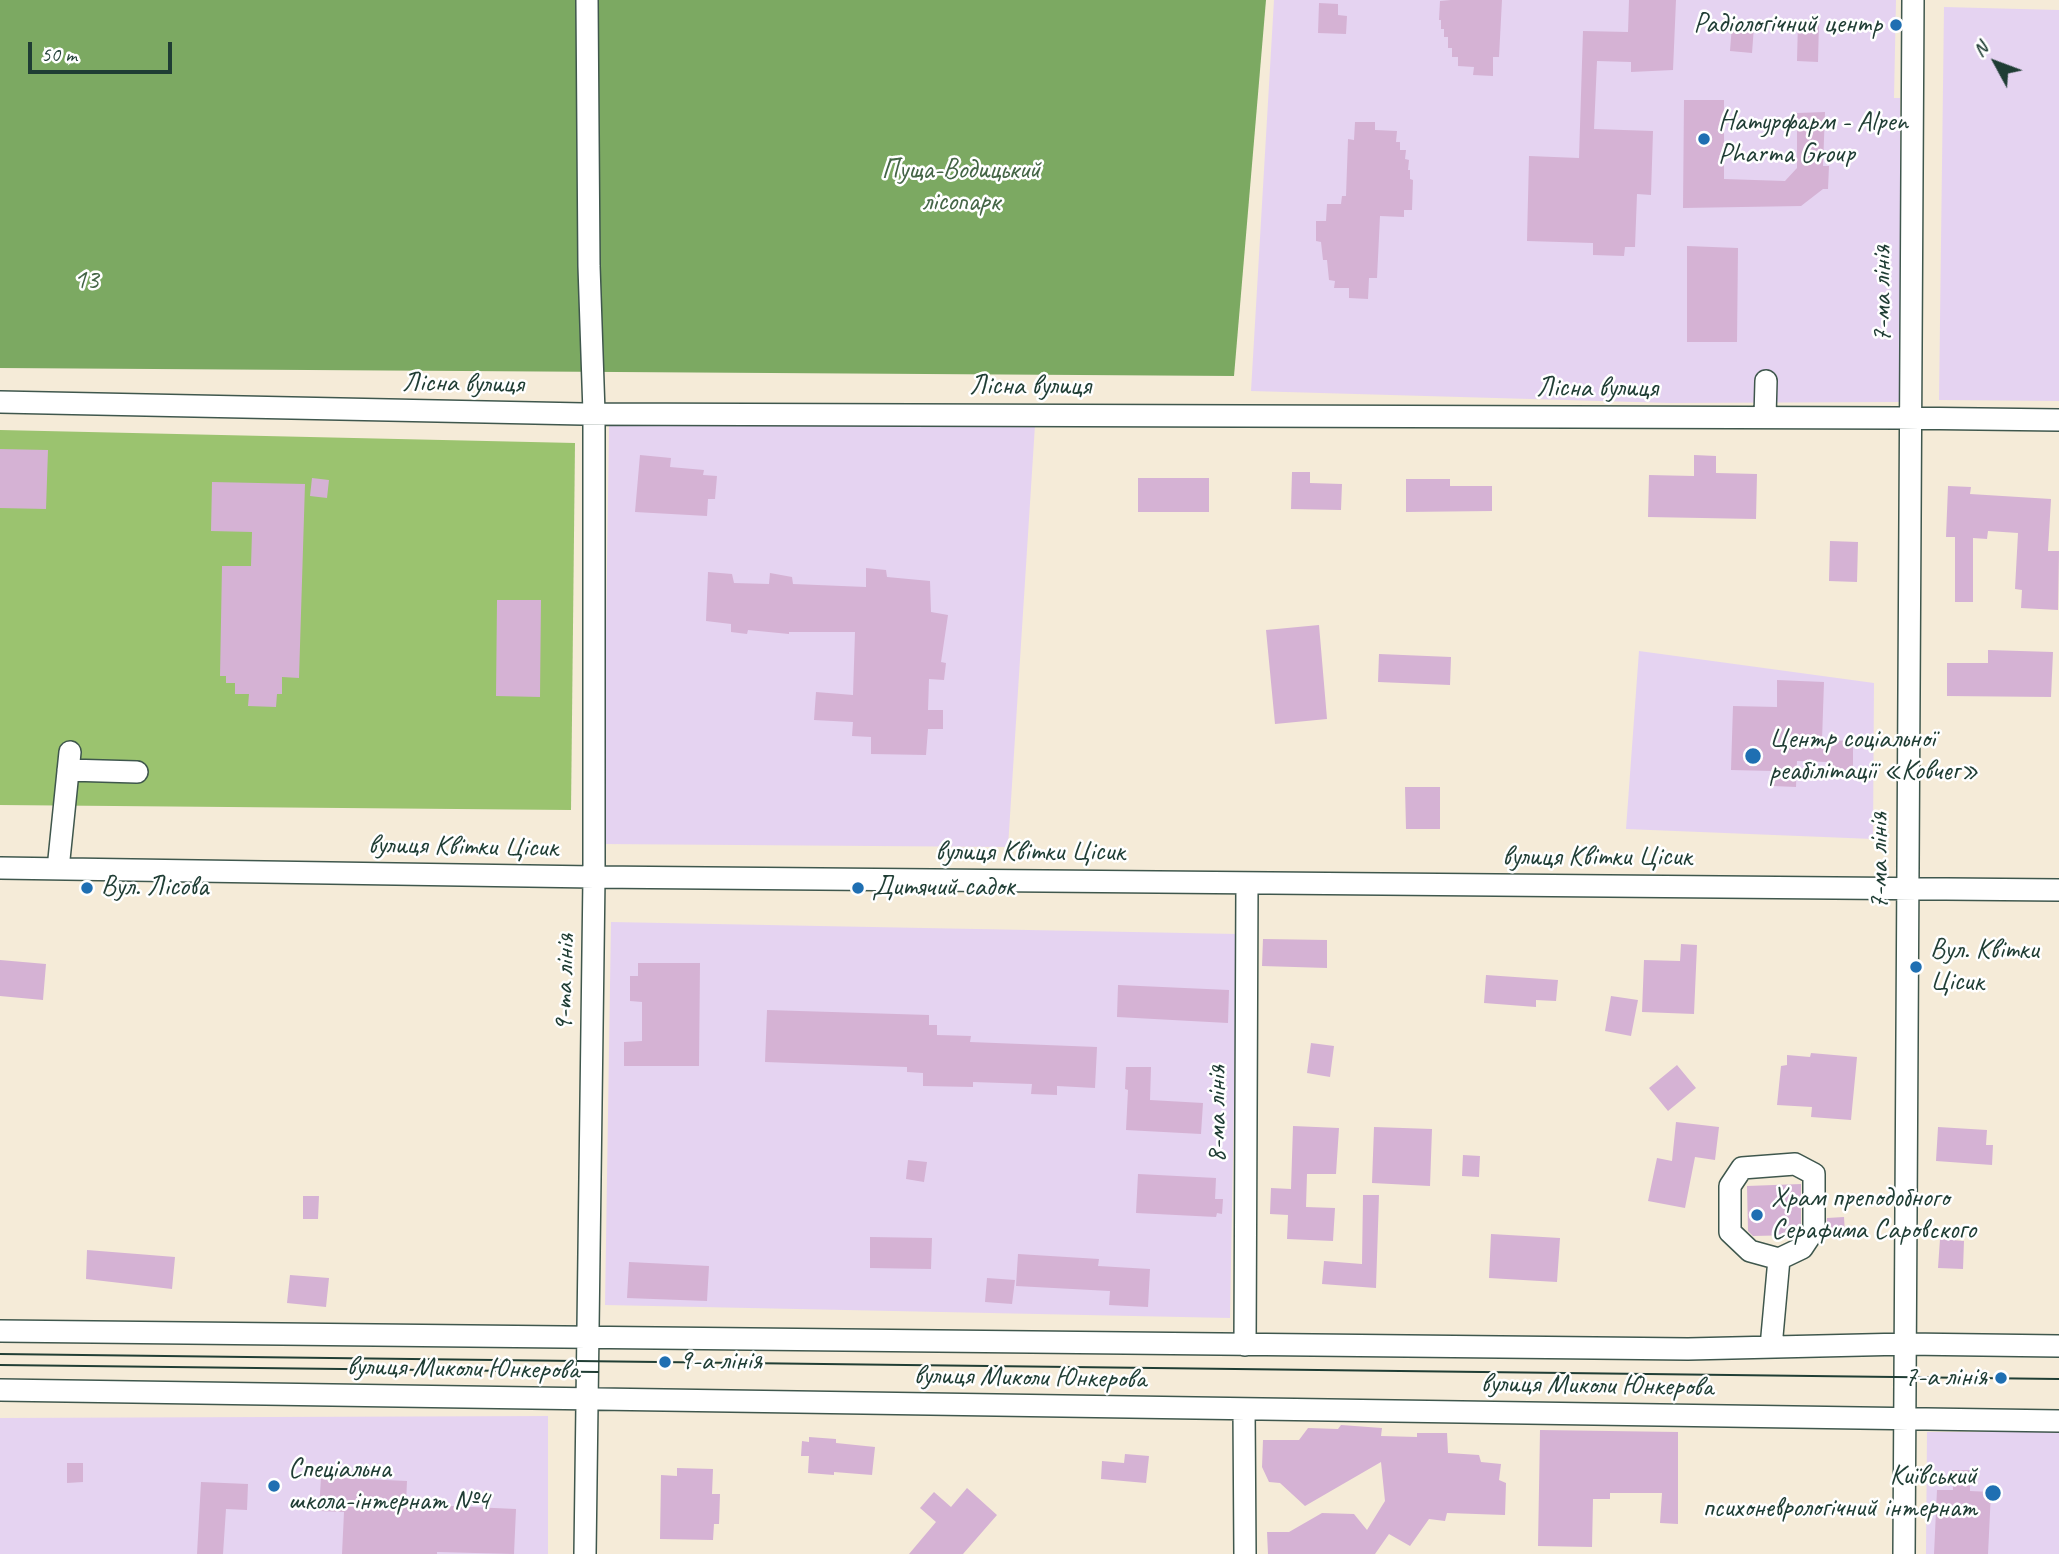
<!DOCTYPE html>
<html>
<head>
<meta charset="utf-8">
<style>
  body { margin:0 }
  #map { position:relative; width:2059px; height:1554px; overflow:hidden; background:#f5ebd8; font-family:Caveat,sans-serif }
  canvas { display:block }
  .north { position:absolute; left:1961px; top:28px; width:70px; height:70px; -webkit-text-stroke:5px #fff; paint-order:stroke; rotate:311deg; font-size:19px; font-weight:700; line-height:28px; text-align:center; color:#1f3d34 }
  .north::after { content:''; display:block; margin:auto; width:24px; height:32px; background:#1f3d34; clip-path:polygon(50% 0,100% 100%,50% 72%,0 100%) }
  .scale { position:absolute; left:28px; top:42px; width:144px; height:32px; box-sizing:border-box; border:4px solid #1f3d34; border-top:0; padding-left:9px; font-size:21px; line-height:24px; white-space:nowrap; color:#1f3d34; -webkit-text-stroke:5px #fff; paint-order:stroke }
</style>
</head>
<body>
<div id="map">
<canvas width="2059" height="1554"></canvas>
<div class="north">N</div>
<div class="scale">50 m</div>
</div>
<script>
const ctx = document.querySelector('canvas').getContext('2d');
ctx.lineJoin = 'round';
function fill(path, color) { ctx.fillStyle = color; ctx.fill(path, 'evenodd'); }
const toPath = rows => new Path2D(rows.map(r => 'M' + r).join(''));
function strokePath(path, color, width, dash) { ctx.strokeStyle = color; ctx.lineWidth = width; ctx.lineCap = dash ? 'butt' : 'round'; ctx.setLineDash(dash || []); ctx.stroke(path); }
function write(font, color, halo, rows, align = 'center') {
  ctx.font = font + ' Caveat,sans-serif'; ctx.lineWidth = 5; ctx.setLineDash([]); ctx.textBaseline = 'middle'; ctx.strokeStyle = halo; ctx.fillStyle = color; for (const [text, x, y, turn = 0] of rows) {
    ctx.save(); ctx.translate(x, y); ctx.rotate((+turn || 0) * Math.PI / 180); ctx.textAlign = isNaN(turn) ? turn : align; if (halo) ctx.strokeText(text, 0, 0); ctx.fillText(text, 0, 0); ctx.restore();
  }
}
const built = toPath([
  [1274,0,1896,0,1894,98,1900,98,1900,402,1670,403,1251,391],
  [1944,7,2059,10,2059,401,1939,400],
  [1035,425,1008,847,603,844,609,426],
  [1639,651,1874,683,1873,839,1626,829],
  [611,922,1237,934,1230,1318,605,1305],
  [548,1416,548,1554,0,1554,0,1418],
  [1927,1432,2059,1432,2059,1554,1926,1554]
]);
const green = toPath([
  [0,430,575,443,571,810,0,805]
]);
const forest = toPath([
  [0,0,1266,0,1234,376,0,368]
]);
const building = toPath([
  [1451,0,1502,0,1499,57,1493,57,1493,76,1473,75,1474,67,1458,66,1458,57,1452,57,1452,48,1448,48,1448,37,1444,37,1444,29,1441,29,1441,20,1439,20,1440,1],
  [1629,0,1676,0,1673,70,1631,72,1631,62,1597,61,1594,129,1653,131,1651,195,1637,194,1635,247,1625,247,1624,256,1593,255,1593,243,1527,241,1529,156,1579,158,1583,31,1628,32],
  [1319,3,1338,4,1338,15,1347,16,1346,34,1318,33],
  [1798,22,1819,22,1818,62,1797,61],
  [1732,25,1754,26,1752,53,1730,51],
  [1684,100,1724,100,1724,179,1785,181,1797,168,1797,113,1825,112,1823,166,1829,166,1828,189,1823,189,1801,206,1683,208],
  [1355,122,1375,122,1375,130,1397,131,1396,142,1400,142,1400,150,1406,150,1405,159,1409,160,1408,170,1410,170,1410,179,1413,180,1412,210,1404,210,1404,217,1380,216,1377,278,1369,278,1368,299,1349,298,1349,288,1334,288,1335,281,1329,280,1327,260,1323,260,1321,242,1316,241,1316,221,1326,221,1327,204,1341,204,1342,196,1346,196,1348,139,1354,140],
  [1687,246,1738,248,1737,342,1687,342],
  [0,449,48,450,46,509,0,508],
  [640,455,671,458,670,467,704,470,703,475,717,476,715,499,708,499,707,516,635,512],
  [1694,455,1716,456,1716,473,1757,474,1756,519,1648,517,1649,475,1694,476],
  [1292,472,1310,472,1310,483,1342,484,1341,510,1291,509],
  [312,478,329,480,327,498,310,496],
  [1138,478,1209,478,1209,512,1138,512],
  [1406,479,1450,479,1450,486,1492,486,1492,511,1406,512],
  [212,482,305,484,299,678,282,677,282,694,277,694,276,707,248,706,249,694,235,694,235,683,226,683,226,676,220,676,222,566,251,566,252,532,211,531],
  [1948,486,1971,487,1970,494,2051,499,2048,551,2059,551,2058,610,2021,608,2022,590,2015,589,2018,533,1988,531,1987,539,1973,538,1973,602,1955,602,1955,537,1946,537],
  [1830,541,1858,542,1857,582,1829,581],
  [866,568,886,570,887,577,930,581,931,612,948,615,941,662,946,663,944,680,929,679,928,710,943,710,943,729,928,729,926,755,871,754,871,737,852,736,853,722,814,720,816,692,853,695,855,632,789,632,789,634,748,630,747,634,731,632,731,624,706,621,708,572,732,574,734,583,769,584,770,573,792,577,793,584,866,587],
  [497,600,541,600,540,697,496,696],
  [1319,625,1327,719,1275,724,1266,630],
  [1988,650,2053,652,2051,697,1947,696,1947,663,1988,663],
  [1379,654,1451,657,1450,685,1378,682],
  [1777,680,1824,682,1822,740,1853,741,1853,772,1828,771,1828,762,1797,761,1796,787,1773,786,1773,771,1731,770,1733,706,1777,707],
  [1405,787,1440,787,1440,829,1406,829],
  [1263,939,1327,940,1327,968,1262,966],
  [1681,944,1697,945,1694,1014,1642,1012,1644,960,1680,961],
  [0,960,46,964,43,1000,0,996],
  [638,963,700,963,699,1066,624,1066,624,1042,642,1041,642,1002,630,1001,630,976,638,976],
  [1486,975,1558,980,1556,1001,1536,1000,1536,1007,1484,1003],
  [1118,985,1229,990,1228,1023,1117,1017],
  [1611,996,1638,1000,1631,1036,1605,1031],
  [767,1010,929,1015,929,1025,937,1025,937,1035,971,1036,970,1042,1097,1047,1095,1088,1057,1086,1057,1095,1031,1094,1032,1084,973,1082,973,1087,923,1086,923,1073,907,1072,907,1067,765,1062],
  [1311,1043,1334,1046,1330,1077,1307,1073],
  [1811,1053,1857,1057,1851,1120,1811,1117,1812,1107,1777,1105,1781,1066,1787,1065,1787,1055,1810,1057],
  [1677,1065,1696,1088,1668,1111,1649,1088],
  [1126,1067,1151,1067,1150,1100,1203,1103,1201,1134,1126,1130,1128,1090,1125,1089],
  [1676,1122,1719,1127,1715,1160,1695,1157,1685,1208,1648,1201,1657,1158,1672,1161],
  [1293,1126,1339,1128,1336,1174,1307,1174,1306,1207,1335,1208,1333,1241,1287,1239,1288,1215,1270,1214,1271,1188,1291,1189],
  [1374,1127,1432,1129,1430,1186,1372,1183],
  [1938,1127,1987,1130,1986,1145,1993,1145,1992,1165,1936,1161],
  [1463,1155,1480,1156,1479,1177,1462,1176],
  [908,1160,927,1162,924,1182,906,1179],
  [1138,1174,1216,1178,1215,1199,1223,1199,1222,1214,1217,1213,1216,1217,1136,1213],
  [1801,1184,1801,1226,1795,1235,1753,1236,1748,1231,1747,1186],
  [1363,1195,1379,1195,1376,1288,1322,1284,1324,1261,1362,1264],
  [303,1196,319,1196,318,1219,303,1219],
  [1844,1217,1845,1234,1826,1235,1827,1218],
  [1491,1234,1560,1238,1557,1282,1489,1278],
  [870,1237,932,1238,931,1269,870,1268],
  [1940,1239,1964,1241,1963,1269,1938,1268],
  [87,1250,175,1257,172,1289,86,1279],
  [1018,1254,1099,1259,1098,1266,1150,1269,1148,1307,1109,1305,1110,1291,1016,1286],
  [629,1262,709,1266,707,1301,627,1298],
  [290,1275,329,1278,326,1307,287,1303],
  [987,1278,1015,1280,1012,1304,985,1302],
  [1341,1425,1382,1428,1381,1436,1417,1437,1417,1433,1447,1433,1448,1453,1479,1455,1481,1462,1501,1464,1499,1480,1506,1483,1505,1515,1447,1513,1445,1521,1429,1519,1410,1546,1389,1534,1375,1554,1268,1554,1267,1532,1289,1532,1322,1513,1354,1514,1367,1530,1385,1501,1381,1462,1305,1506,1280,1483,1269,1482,1262,1467,1263,1440,1299,1440,1308,1428,1338,1429],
  [1540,1430,1678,1432,1678,1524,1660,1523,1662,1493,1610,1493,1610,1499,1593,1499,1592,1547,1538,1546],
  [809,1437,836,1439,836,1443,875,1447,872,1475,834,1472,834,1475,808,1473,809,1456,801,1456,802,1441,809,1442],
  [1125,1454,1149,1456,1146,1483,1101,1479,1102,1461,1124,1463],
  [67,1463,83,1463,83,1482,67,1483],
  [677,1468,713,1469,712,1494,720,1494,719,1524,714,1524,713,1540,660,1539,661,1475,677,1476],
  [1952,1470,1970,1470,1970,1491,1991,1492,1988,1554,1934,1554,1937,1490,1953,1490],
  [321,1477,407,1481,406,1504,516,1509,514,1554,437,1552,437,1554,342,1554,344,1512,319,1511],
  [201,1482,248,1484,247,1510,226,1509,223,1554,197,1554],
  [967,1488,997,1515,963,1554,909,1554,936,1522,920,1508,934,1492,951,1507]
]);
const minor = toPath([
  [0,402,583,414,1900,418,2059,420],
  [1765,417,1766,381],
  [68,770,137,772],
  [0,868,594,877,2059,890],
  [58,869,70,752],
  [0,1331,1688,1349,1906,1344,2059,1346],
  [1245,1345,1247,883],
  [1771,1347,1779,1259,1750,1251,1730,1232,1730,1186,1742,1168,1795,1164,1814,1174,1814,1230,1802,1248,1779,1259],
  [0,1390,2059,1421],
  [1244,1409,1245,1554],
  [585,1554,594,877,594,413,589,266,587,0],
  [1904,1554,1913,0]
]);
const tram = toPath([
  [0,1354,2059,1379],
  [0,1365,598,1372]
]);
const markers = [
  [1896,25,7,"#1f6fb2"],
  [1704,139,7,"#1f6fb2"],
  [1753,756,9,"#1f6fb2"],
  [87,888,7,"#1f6fb2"],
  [858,888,7,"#1f6fb2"],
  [1916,967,7,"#1f6fb2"],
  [1757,1215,7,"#1f6fb2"],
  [665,1362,7,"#1f6fb2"],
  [2001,1378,7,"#1f6fb2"],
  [274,1486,7,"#1f6fb2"],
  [1993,1493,9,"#1f6fb2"]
];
const poiNames = [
  ["Радіологічний центр",1882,25,"right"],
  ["Натурфарм - Alpen",1718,123],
  ["Pharma Group",1718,155],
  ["Центр соціальної",1769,740],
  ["реабілітації «Ковчег»",1769,772],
  ["Вул. Лісова",101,888],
  ["Дитячий садок",872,888],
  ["Вул. Квітки",1930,951],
  ["Цісик",1930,983],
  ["Храм преподобного",1771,1199],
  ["Серафима Саровского",1771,1231],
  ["9-а лінія",679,1362],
  ["7-а лінія",1987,1378,"right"],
  ["Спеціальна",288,1470],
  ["школа-інтернат №4",288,1502],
  ["Київський",1977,1477,"right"],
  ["психоневрологічний інтернат",1977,1509,"right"]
];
const parkNames = [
  ["Пуща-Водицький",961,171],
  ["лісопарк",961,203],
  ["13",86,281]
];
const streetNames = [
  ["7-ма лінія",1883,294,-90],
  ["Лісна вулиця",463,384,1],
  ["Лісна вулиця",1030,387],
  ["Лісна вулиця",1597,389],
  ["вулиця Квітки Цісик",463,847,1],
  ["вулиця Квітки Цісик",1030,853],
  ["вулиця Квітки Цісик",1597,858],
  ["7-ма лінія",1880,861,-90],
  ["9-та лінія",565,983,-89],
  ["8-ма лінія",1218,1114,-90],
  ["вулиця Миколи Юнкерова",463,1369,1],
  ["вулиця Миколи Юнкерова",1030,1378,1],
  ["вулиця Миколи Юнкерова",1597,1386,1]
];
fill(built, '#e5d3f1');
fill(green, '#9bc36f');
fill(forest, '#7ca962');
fill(building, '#d5b2d4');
strokePath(minor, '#3f574d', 24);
strokePath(minor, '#fff', 21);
strokePath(tram, '#1f3d34', 2);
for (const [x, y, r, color] of markers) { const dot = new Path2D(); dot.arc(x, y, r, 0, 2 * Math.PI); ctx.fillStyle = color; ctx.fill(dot); strokePath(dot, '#fff', 2.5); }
write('28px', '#1f3d34', '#fff', poiNames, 'left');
write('28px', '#446546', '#fff', parkNames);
write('28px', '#1f3d34', '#fff', streetNames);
</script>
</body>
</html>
